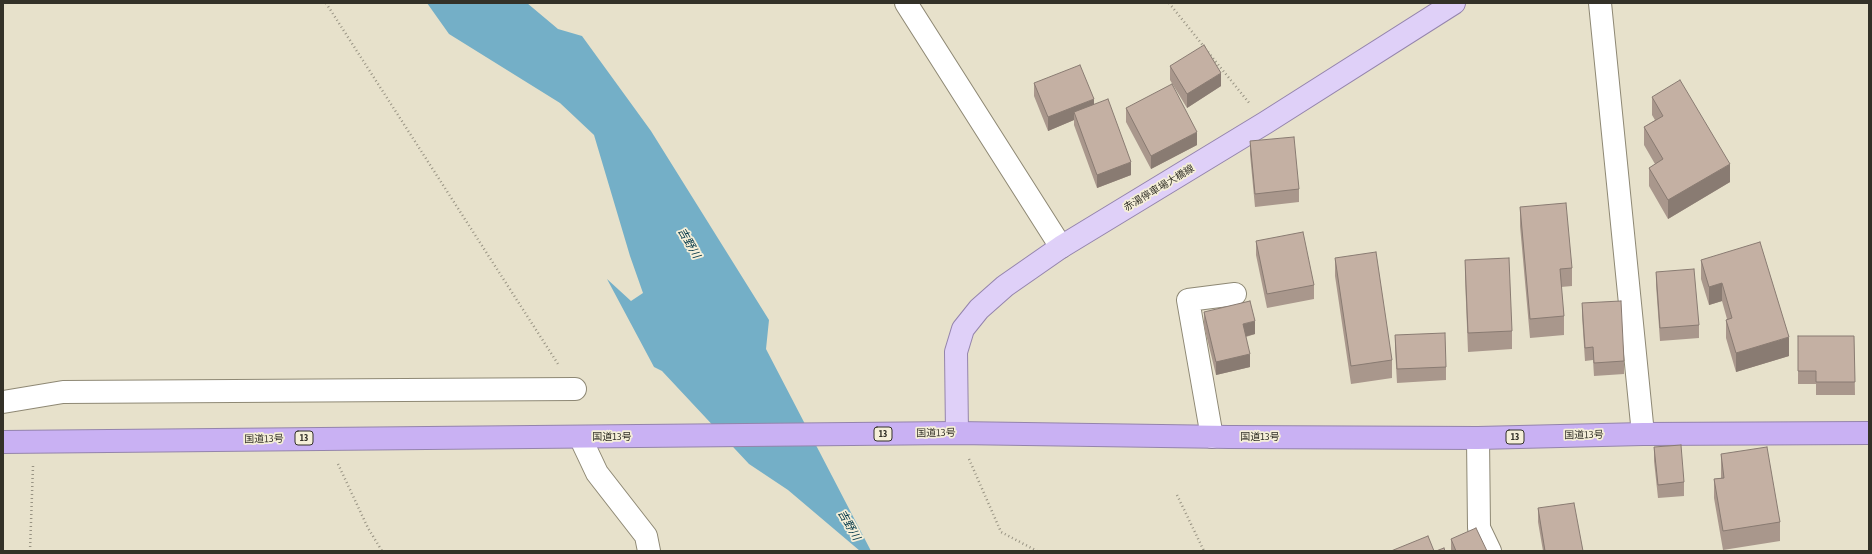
<!DOCTYPE html>
<html>
<head>
<meta charset="utf-8">
<style>
  body { margin:0 }
  #map { position:relative; width:1872px; height:554px; overflow:hidden; background:#e7e1cb; font-family:"Asap Condensed",sans-serif }
  canvas { display:block }
  .frame { position:absolute; inset:0; border:4px solid #333128; pointer-events:none }
</style>
</head>
<body>
<div id="map">
<canvas width="1872" height="554"></canvas>
<div class="frame"></div>
</div>
<script>
const ctx = document.querySelector('canvas').getContext('2d');
ctx.lineJoin = 'round';
function fill(path, color) { ctx.fillStyle = color; ctx.fill(path, 'evenodd'); }
const toPath = rows => new Path2D(rows.map(r => 'M' + r).join(''));
function strokePath(path, color, width, dash) { ctx.strokeStyle = color; ctx.lineWidth = width; ctx.lineCap = dash ? 'butt' : 'round'; ctx.setLineDash(dash || []); ctx.stroke(path); }
function write(font, color, halo, rows, align = 'center') {
  ctx.font = font + ' "Asap Condensed","Noto Sans JP",sans-serif'; ctx.lineWidth = 3.5; ctx.setLineDash([]); ctx.textBaseline = 'middle'; ctx.strokeStyle = halo; ctx.fillStyle = color; for (const [text, x, y, turn = 0] of rows) {
    ctx.save(); ctx.translate(x, y); ctx.rotate((+turn || 0) * Math.PI / 180); ctx.textAlign = isNaN(turn) ? turn : align; if (halo) ctx.strokeText(text, 0, 0); ctx.fillText(text, 0, 0); ctx.restore();
  }
}
const water = toPath([
  [427,3,527,3,558,29,582,36,651,131,769,320,766,349,871,551,860,551,788,490,749,464,662,371,654,367,607,279,631,301,643,293,630,256,594,135,560,103,449,34]
]);
const path = toPath([
  [326,3,558,364],
  [1169,3,1205,48],
  [1208,52,1250,104],
  [969,459,1001,532,1037,551],
  [338,464,368,528,382,551],
  [1177,495,1204,551],
  [30,551,33,466]
]);
const minor = toPath([
  [906,3,1061,247],
  [1600,3,1643,434],
  [3,402,63,392,575,389],
  [580,437,597,473,646,536,649,551],
  [1212,437,1188,300,1235,294],
  [1478,438,1479,528,1490,551]
]);
const major = toPath([
  [957,433,956,352,963,329,979,309,1005,286,1061,247,1265,123,1454,3]
]);
const highway = toPath([
  [3,442,957,433,1229,437,1478,438,1643,434,1869,433]
]);
const wall = toPath([
  [1170,66,1221,86,1187,108,1170,80],
  [1034,83,1094,105,1131,175,1097,188,1074,125,1074,120,1048,131,1034,96],
  [1652,97,1730,182,1668,219,1649,186,1649,168,1655,164,1644,145,1644,127,1655,120,1652,115],
  [1126,108,1197,145,1151,169,1126,122],
  [1250,141,1299,189,1299,202,1255,207,1250,154],
  [1520,207,1572,268,1572,286,1561,287,1564,316,1564,335,1530,338,1520,226],
  [1256,241,1314,285,1314,299,1267,308,1256,255],
  [1335,258,1392,360,1392,378,1351,384,1335,276],
  [1465,260,1512,331,1512,349,1468,352,1465,278],
  [1701,260,1789,356,1736,372,1726,338,1726,320,1727,319,1722,301,1709,305,1701,279],
  [1656,272,1699,325,1699,338,1660,341,1656,285],
  [1582,303,1624,361,1624,374,1594,376,1593,360,1585,361,1582,316],
  [1204,312,1255,334,1246,337,1250,367,1216,375,1204,326],
  [1395,335,1446,367,1446,380,1397,383,1395,348],
  [1798,336,1854,336,1855,395,1816,395,1816,384,1798,384],
  [1654,447,1684,482,1684,496,1658,498,1654,461],
  [1721,454,1780,522,1780,541,1723,550,1714,498,1714,479,1721,478],
  [1538,508,1583,551,1543,551,1538,522],
  [1451,539,1487,551,1451,551]
]);
const shadedWall = toPath([
  [1221,73,1221,86,1187,108,1187,94],
  [1094,99,1094,112,1074,112,1074,120,1048,131,1048,117],
  [1197,132,1197,145,1151,169,1151,156],
  [1131,162,1131,175,1097,188,1097,175],
  [1730,164,1730,182,1668,219,1668,200],
  [1722,283,1722,301,1709,305,1709,287],
  [1255,321,1255,334,1243,337,1243,324],
  [1789,337,1789,356,1736,372,1736,353],
  [1250,354,1250,367,1216,375,1216,362]
]);
const building = toPath([
  [1204,45,1221,73,1187,94,1170,66,1204,45],
  [1080,65,1094,99,1048,117,1034,83,1080,65],
  [1680,80,1730,164,1668,200,1649,168,1663,159,1644,127,1663,116,1652,97,1680,80],
  [1172,84,1197,132,1151,156,1126,108,1172,84],
  [1108,99,1131,162,1097,175,1074,112,1108,99],
  [1294,137,1299,189,1255,194,1250,141,1294,137],
  [1566,203,1572,268,1560,269,1564,316,1530,319,1520,207,1566,203],
  [1303,232,1314,285,1267,294,1256,241,1303,232],
  [1760,242,1789,337,1736,353,1726,320,1732,318,1722,283,1709,287,1701,260,1760,242],
  [1376,252,1392,360,1351,366,1335,258,1376,252],
  [1509,258,1512,331,1468,333,1465,260,1509,258],
  [1694,269,1699,325,1660,328,1656,272,1694,269],
  [1250,301,1255,321,1243,324,1250,354,1216,362,1204,312,1250,301],
  [1621,301,1624,361,1594,363,1593,347,1585,348,1582,303,1621,301],
  [1445,333,1446,367,1397,369,1395,335,1445,333],
  [1798,336,1854,336,1855,382,1816,382,1816,371,1798,371,1798,336],
  [1681,445,1684,482,1658,485,1654,447,1681,445],
  [1767,447,1780,522,1723,531,1714,479,1724,478,1721,454,1767,447],
  [1574,503,1583,551,1545,551,1538,508,1574,503],
  [1476,528,1487,551,1456,551,1451,539,1476,528],
  [1428,536,1434,551,1391,551,1428,536],
  [1444,548,1445,551,1436,551,1444,548]
]);
const shields = [
  [883,434,18],
  [1515,437,18],
  [304,438,18]
];
const shieldNames = [
  ["13",883,434],
  ["13",1515,437],
  ["13",304,438]
];
const streetNames = [
  ["赤湯停車場大橋線",1159,188,-31],
  ["国道13号",936,433,-1],
  ["国道13号",1584,435,-1],
  ["国道13号",612,437],
  ["国道13号",1260,437],
  ["国道13号",264,439,-1]
];
const waterNames = [
  ["吉野川",689,243,60],
  ["吉野川",849,525,60]
];
fill(water, '#74afc7');
strokePath(minor, '#8e8874', 24);
strokePath(major, '#9484ac', 24);
strokePath(highway, '#9484ac', 24);
strokePath(path, '#989383', 2.5, [1, 3]);
strokePath(minor, '#fff', 22);
strokePath(major, '#dfd0f8', 22);
strokePath(highway, '#c9b1f3', 22);
fill(wall, '#a9978c');
fill(shadedWall, '#897b72');
fill(building, '#c4b0a3');
strokePath(building, '#897b72', 1);
for (const [x, y, w] of shields) { const box = new Path2D(); box.roundRect(x - w / 2, y - 7, w, 14, 3); ctx.fillStyle = '#f5efd8'; ctx.fill(box); strokePath(box, '#333128', 1); }
write('bold 9px', '#333128', null, shieldNames);
write('10px', '#333128', '#f5efd8', streetNames);
write('italic 11px', '#003647', '#f5efd8', waterNames);
</script>
</body>
</html>
